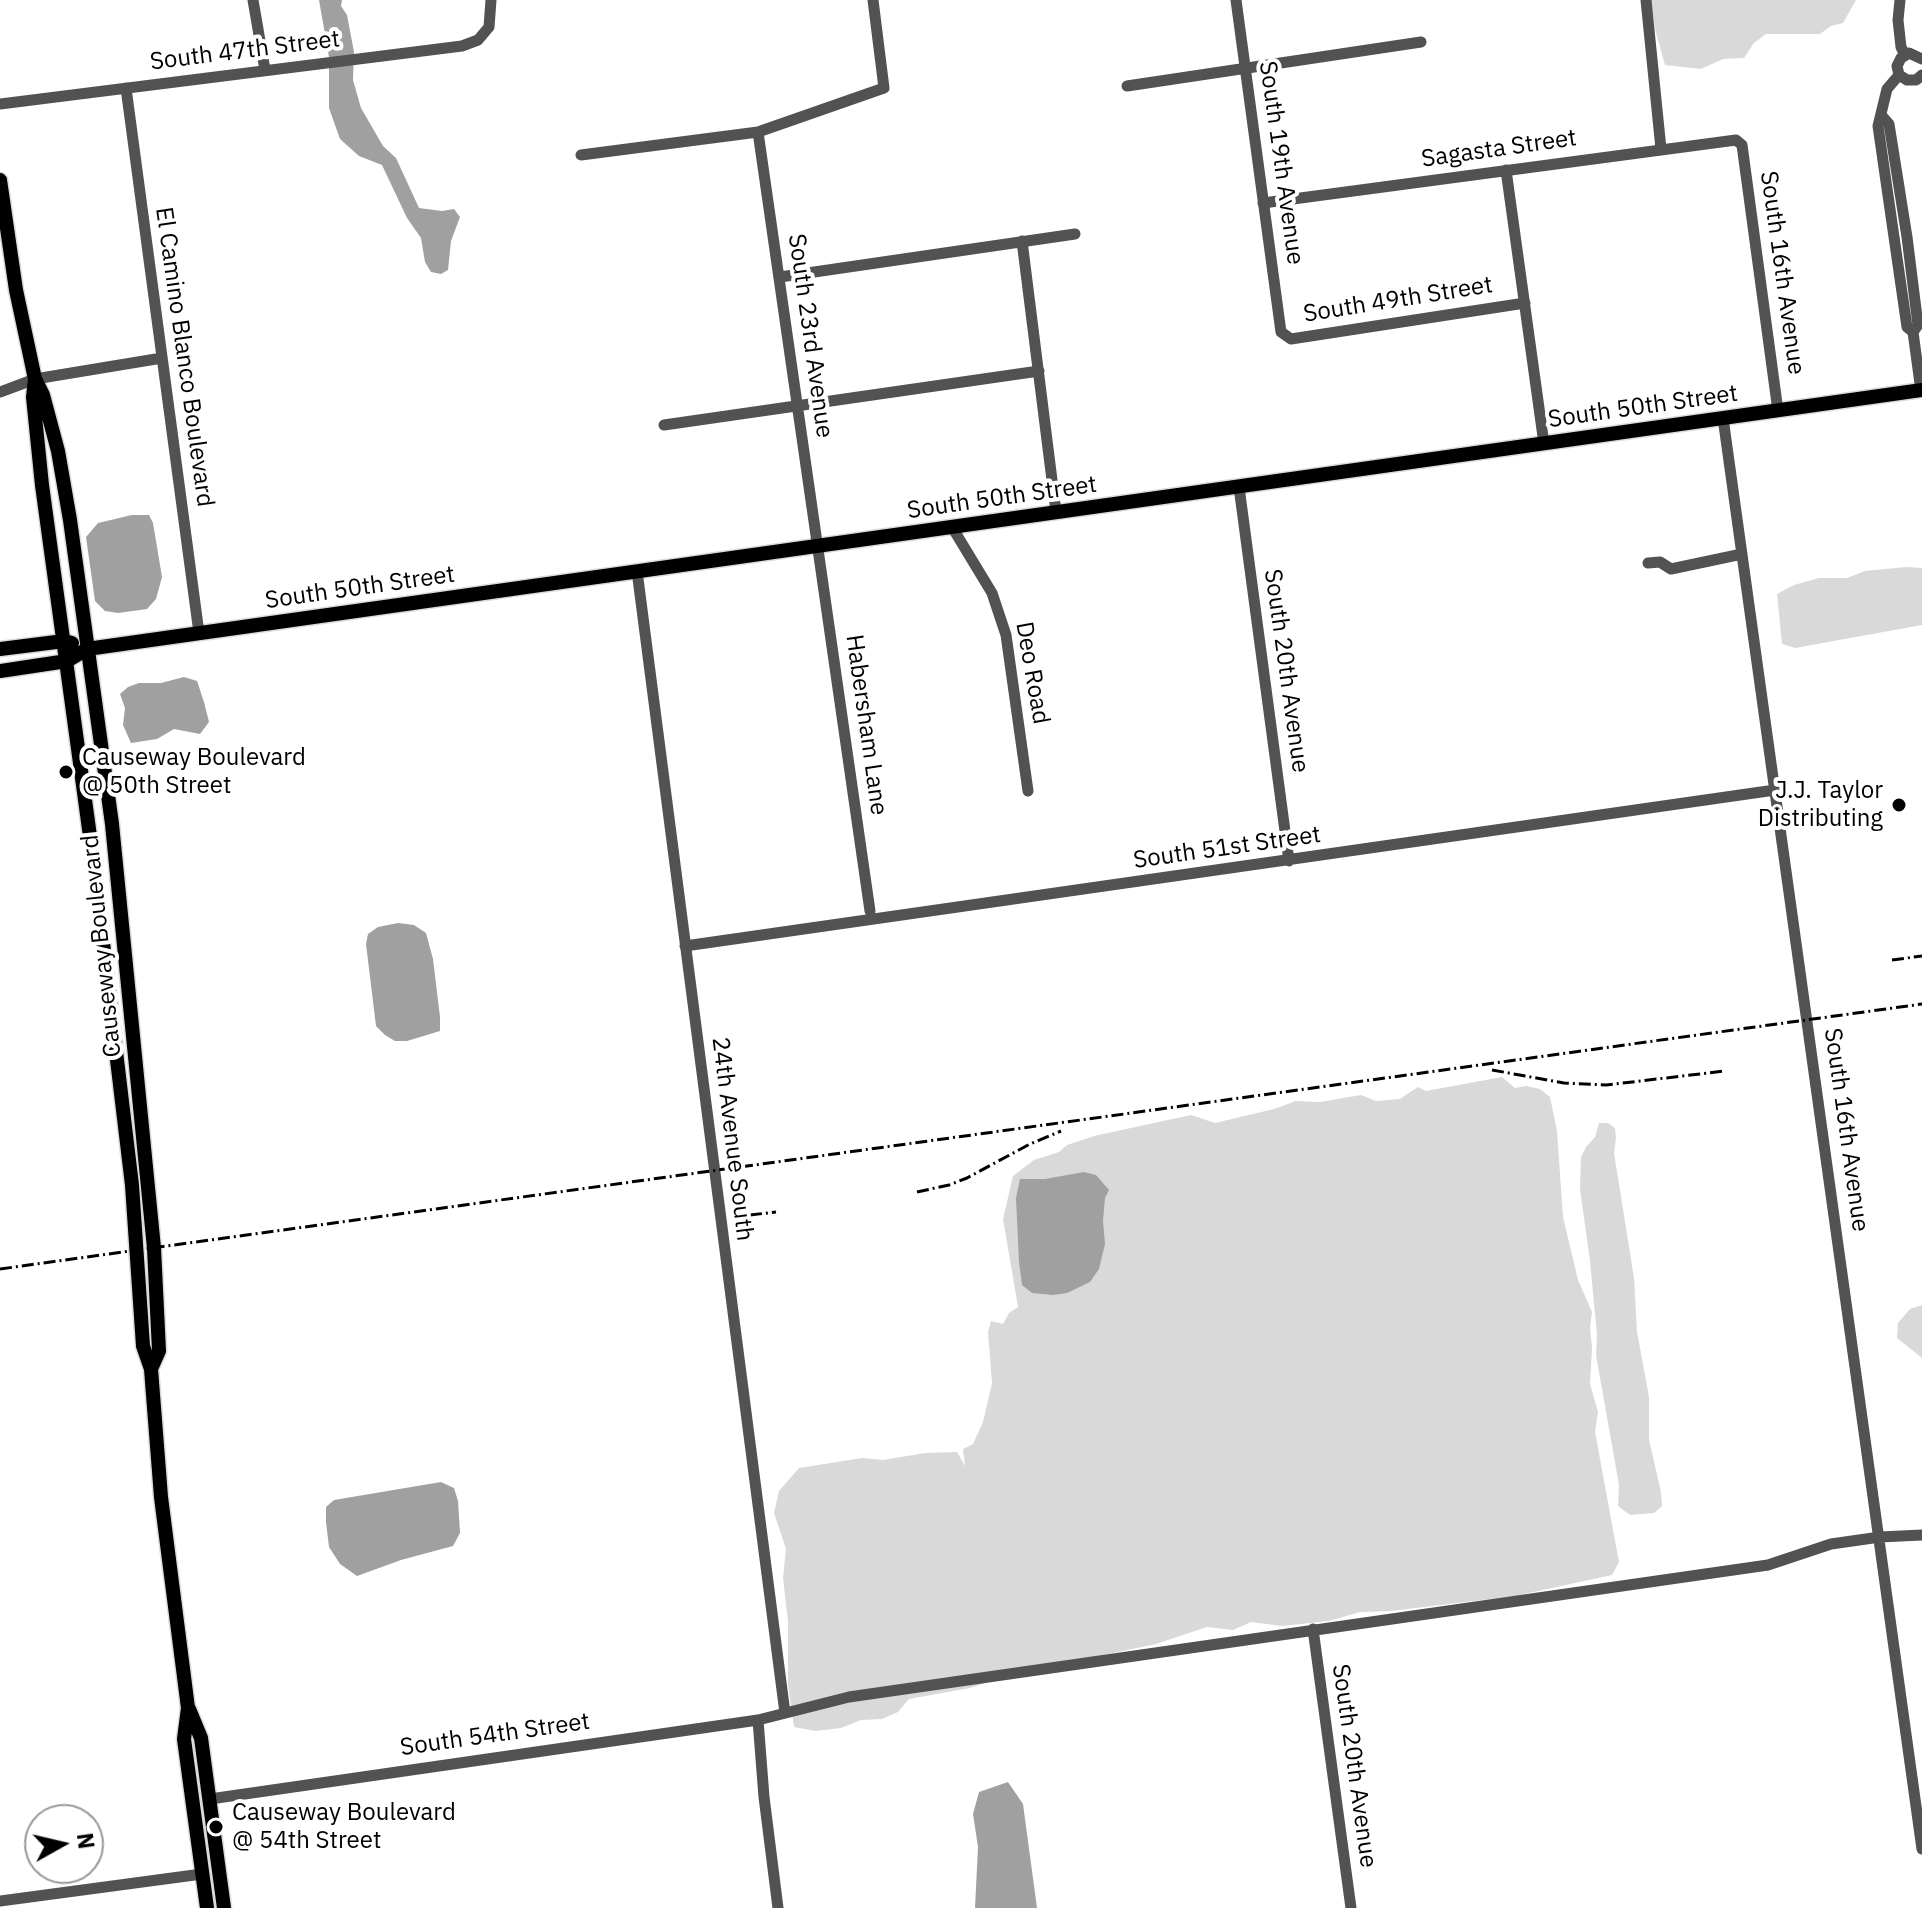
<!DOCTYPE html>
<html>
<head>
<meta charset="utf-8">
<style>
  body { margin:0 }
  #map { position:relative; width:1922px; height:1908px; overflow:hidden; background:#fff; font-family:"IBM Plex Sans",sans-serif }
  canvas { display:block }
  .north { position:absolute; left:24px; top:1804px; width:80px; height:80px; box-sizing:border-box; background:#fff; border:2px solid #999; border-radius:50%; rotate:82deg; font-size:22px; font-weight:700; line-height:32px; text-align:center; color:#000 }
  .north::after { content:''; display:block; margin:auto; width:28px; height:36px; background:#000; clip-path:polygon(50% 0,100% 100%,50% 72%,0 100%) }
</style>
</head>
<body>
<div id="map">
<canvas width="1922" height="1908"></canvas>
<div class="north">N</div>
</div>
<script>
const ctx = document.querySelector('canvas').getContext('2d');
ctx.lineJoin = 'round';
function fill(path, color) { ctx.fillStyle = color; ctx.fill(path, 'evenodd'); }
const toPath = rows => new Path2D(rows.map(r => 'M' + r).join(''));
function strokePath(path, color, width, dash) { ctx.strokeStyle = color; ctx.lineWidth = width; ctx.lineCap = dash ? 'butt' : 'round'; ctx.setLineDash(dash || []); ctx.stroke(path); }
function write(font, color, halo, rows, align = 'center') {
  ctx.font = font + ' "IBM Plex Sans",sans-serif'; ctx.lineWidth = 8; ctx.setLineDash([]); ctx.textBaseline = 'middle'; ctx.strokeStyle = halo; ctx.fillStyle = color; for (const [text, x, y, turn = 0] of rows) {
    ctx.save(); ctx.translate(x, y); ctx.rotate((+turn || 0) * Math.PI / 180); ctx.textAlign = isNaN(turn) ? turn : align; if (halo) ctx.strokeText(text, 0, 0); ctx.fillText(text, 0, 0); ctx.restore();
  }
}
const green = toPath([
  [1651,0,1856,0,1843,23,1831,26,1820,34,1766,34,1754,43,1744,58,1723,59,1701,69,1665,65,1655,29],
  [1906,567,1922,568,1922,625,1795,648,1782,644,1777,594,1794,585,1819,578,1847,578,1865,571],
  [1502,1077,1515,1088,1526,1086,1540,1089,1550,1097,1557,1131,1563,1217,1578,1280,1592,1312,1590,1328,1592,1348,1590,1384,1598,1412,1595,1432,1619,1562,1612,1575,1515,1596,1391,1611,1360,1612,1329,1621,1282,1626,1251,1622,1233,1630,1207,1627,1156,1644,1013,1674,970,1688,909,1699,898,1712,882,1719,861,1720,841,1728,816,1731,794,1727,788,1684,788,1622,783,1578,786,1549,774,1513,779,1491,799,1468,862,1458,883,1460,925,1453,957,1452,965,1466,963,1449,973,1444,983,1422,992,1383,988,1332,991,1321,1003,1324,1009,1313,1018,1307,1003,1219,1013,1176,1034,1160,1059,1152,1067,1145,1094,1136,1191,1115,1215,1123,1274,1109,1296,1101,1320,1102,1361,1095,1376,1101,1400,1099,1418,1087,1426,1091],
  [1599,1123,1608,1123,1615,1128,1616,1138,1614,1153,1634,1278,1637,1332,1649,1397,1649,1440,1661,1492,1662,1506,1654,1513,1630,1515,1618,1506,1619,1485,1596,1355,1597,1335,1590,1261,1580,1189,1581,1157,1586,1147,1595,1137],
  [1922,1305,1922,1358,1897,1338,1898,1323,1910,1309]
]);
const water = toPath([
  [319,0,342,0,341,6,347,15,354,52,353,80,361,108,383,146,396,158,419,208,442,211,454,209,460,217,451,241,448,270,441,274,431,272,425,262,421,238,407,218,382,165,359,156,340,139,329,108,329,57],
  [132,515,149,515,153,523,162,577,156,599,147,609,118,613,105,611,95,601,86,537,98,523],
  [184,677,197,681,204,702,209,722,200,734,174,729,157,739,131,743,123,725,125,708,120,694,128,687,139,683,161,683],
  [398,923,414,925,426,933,433,959,440,1017,440,1031,407,1041,395,1041,385,1035,376,1026,366,944,368,934,378,927],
  [1084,1172,1096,1175,1109,1190,1105,1198,1103,1221,1105,1244,1099,1269,1090,1282,1067,1293,1053,1295,1032,1293,1022,1285,1019,1262,1016,1198,1020,1179,1045,1179],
  [441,1482,454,1488,458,1501,460,1533,453,1546,401,1560,357,1576,340,1564,329,1547,326,1522,326,1507,334,1500],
  [1008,1782,1023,1804,1037,1908,975,1908,978,1847,973,1814,979,1792]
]);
const minor = toPath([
  [253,0,265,70],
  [1236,0,1281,332,1291,339,1525,303],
  [1646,0,1661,149],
  [1900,0,1898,20,1901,47,1905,55],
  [1922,59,1909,53,1901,58,1897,66,1899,75,1907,80,1916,80,1922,75],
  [1899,75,1887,89,1878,126,1907,327,1913,332],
  [1127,86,1421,42],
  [126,88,199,633],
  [0,104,462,46,478,40,489,27,491,0],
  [1882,116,1889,124,1907,237,1918,325,1913,332,1921,391],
  [758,132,870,911],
  [581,155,758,132,884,88,873,0],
  [1506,170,1544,444],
  [1263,203,1736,140,1742,145,1778,411],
  [1022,241,1056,512],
  [780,277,1075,234],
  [0,392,35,379,162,358],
  [1723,418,1922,1849],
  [664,425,1039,371],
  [1239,487,1289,861],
  [952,527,992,593,1006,635,1028,791],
  [1648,563,1660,562,1671,569,1742,554],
  [637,571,785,1713],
  [685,946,1775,790],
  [1313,1629,1351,1908],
  [758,1720,764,1797,778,1908],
  [210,1799,758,1720,849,1697,1768,1565,1831,1544,1880,1537,1922,1535],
  [0,1901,202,1874]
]);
const major = toPath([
  [0,180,16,290,35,379,43,395,58,451,70,520,112,824,154,1248,159,1351,151,1369],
  [35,379,33,397,42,485,92,851,132,1185,143,1346,151,1369,161,1497,188,1708,184,1739,207,1908],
  [0,649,64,641,72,643],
  [0,671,67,661,87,649,1922,390],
  [189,1709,201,1738,224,1908]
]);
const rail = toPath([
  [1892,960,1922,956],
  [1492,1070,1564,1083,1606,1085,1725,1071],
  [917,1192,949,1185,967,1178,1030,1144,1061,1131],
  [750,1215,776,1212],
  [0,1269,1922,1004]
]);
const markers = [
  [66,772,8,"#000"],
  [1899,805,8,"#000"],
  [216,1827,8,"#000"]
];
const streetNames = [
  ["South 47th Street",245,51,-7],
  ["Sagasta Street",1499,149,-8],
  ["South 19th Avenue",1281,163,82],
  ["South 16th Avenue",1782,273,82],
  ["South 49th Street",1398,300,-9],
  ["South 23rd Avenue",810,336,82],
  ["El Camino Blanco Boulevard",184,357,82],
  ["South 50th Street",1643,407,-8],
  ["South 50th Street",1002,498,-8],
  ["South 50th Street",360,588,-8],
  ["South 20th Avenue",1286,671,82],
  ["Deo Road",1032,673,80],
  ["Habersham Lane",866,725,82],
  ["South 51st Street",1227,848,-8],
  ["Causeway Boulevard",102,946,-96],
  ["South 16th Avenue",1846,1130,82],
  ["24th Avenue South",732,1139,83],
  ["South 54th Street",495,1735,-8],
  ["South 20th Avenue",1354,1766,82]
];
const poiNames = [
  ["Causeway Boulevard",82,758],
  ["@ 50th Street",82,786],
  ["J.J. Taylor",1883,791,"right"],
  ["Distributing",1883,819,"right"],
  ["Causeway Boulevard",232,1813],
  ["@ 54th Street",232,1841]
];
fill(green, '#d9d9d9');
fill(water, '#a0a0a0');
strokePath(major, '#dbdbdb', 17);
strokePath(minor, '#525252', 11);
strokePath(major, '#000', 14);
strokePath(rail, '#000', 3, [12, 4, 2, 4]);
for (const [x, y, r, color] of markers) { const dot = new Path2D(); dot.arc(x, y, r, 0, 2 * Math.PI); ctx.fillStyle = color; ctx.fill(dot); strokePath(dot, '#fff', 3); }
write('24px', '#000', '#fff', streetNames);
write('24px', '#000', '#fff', poiNames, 'left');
</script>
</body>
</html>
